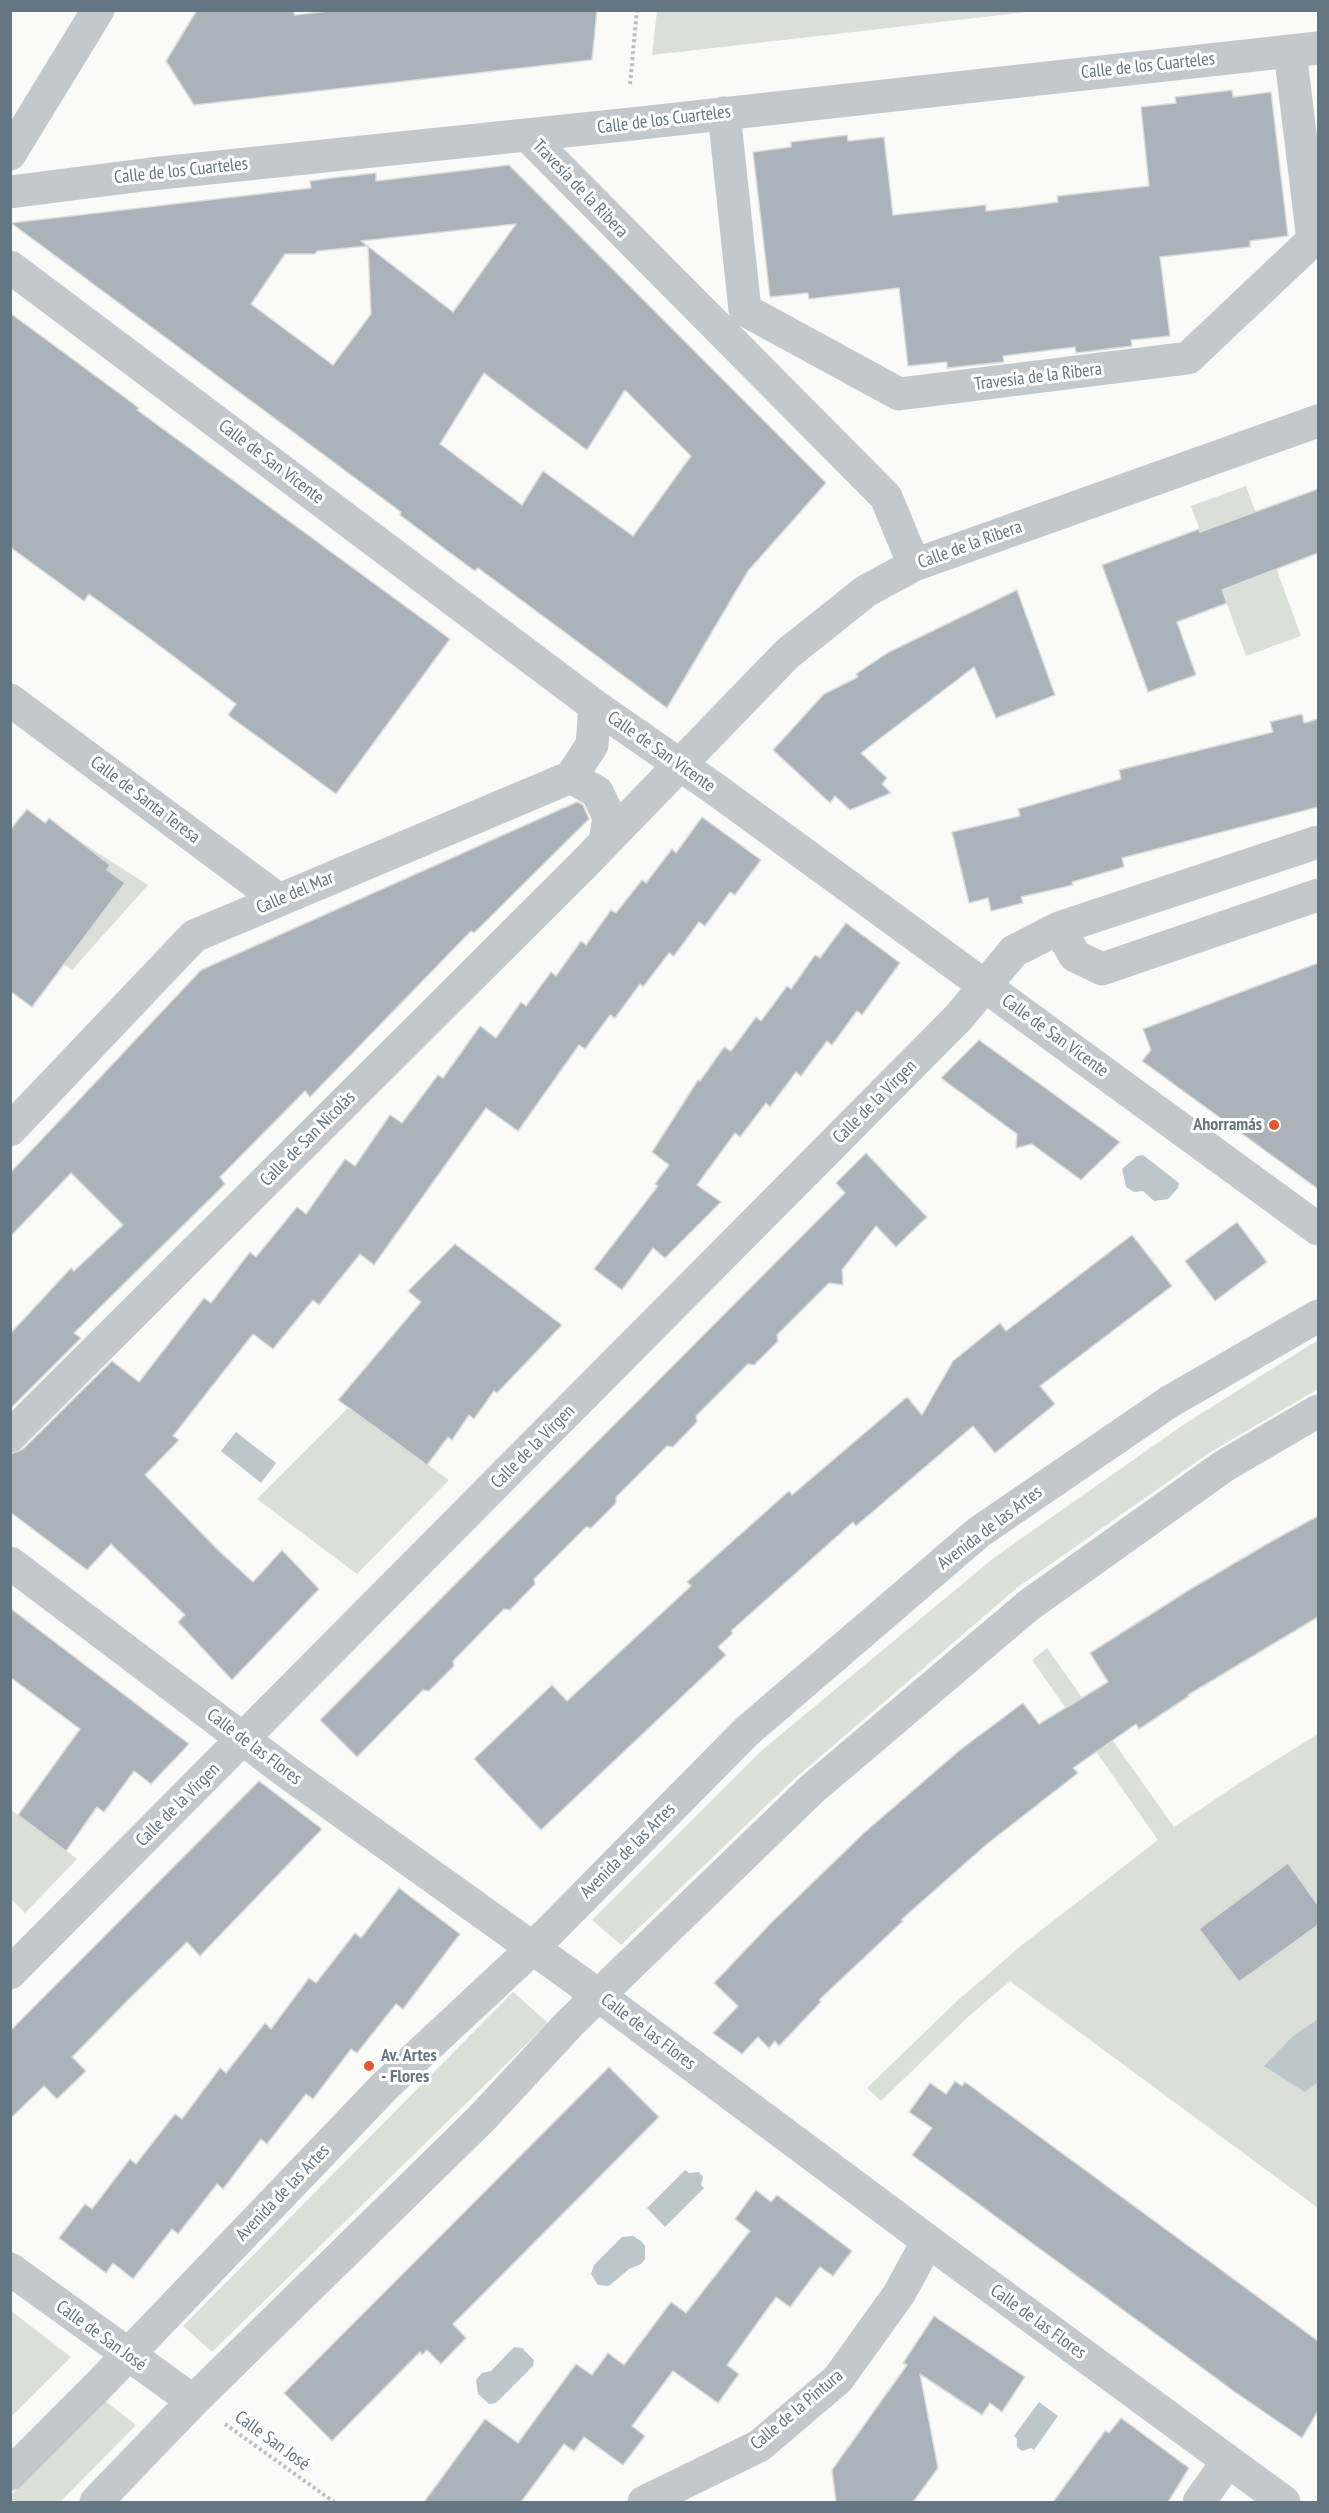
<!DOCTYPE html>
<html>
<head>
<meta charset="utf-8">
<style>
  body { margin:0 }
  #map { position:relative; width:1329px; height:2513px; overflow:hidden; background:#fafaf8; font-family:"PT Sans Narrow",sans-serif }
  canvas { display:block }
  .frame { position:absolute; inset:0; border:12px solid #657683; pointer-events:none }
</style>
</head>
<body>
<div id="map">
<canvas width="1329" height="2513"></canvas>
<div class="frame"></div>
</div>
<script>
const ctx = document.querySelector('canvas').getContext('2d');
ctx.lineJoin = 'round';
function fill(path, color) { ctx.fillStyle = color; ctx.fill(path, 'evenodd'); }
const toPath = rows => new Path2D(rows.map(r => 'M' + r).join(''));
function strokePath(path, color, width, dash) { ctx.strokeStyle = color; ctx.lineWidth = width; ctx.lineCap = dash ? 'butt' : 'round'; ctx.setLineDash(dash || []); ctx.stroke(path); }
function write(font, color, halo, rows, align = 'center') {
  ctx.font = font + ' "PT Sans Narrow",sans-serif'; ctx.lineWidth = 6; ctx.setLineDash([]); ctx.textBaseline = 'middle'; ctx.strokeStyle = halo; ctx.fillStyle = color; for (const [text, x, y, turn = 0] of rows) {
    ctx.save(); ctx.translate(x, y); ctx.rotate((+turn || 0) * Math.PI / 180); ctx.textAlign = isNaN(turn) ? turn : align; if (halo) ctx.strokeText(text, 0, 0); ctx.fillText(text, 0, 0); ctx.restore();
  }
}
const green = toPath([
  [657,11,657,10,1036,11,652,55],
  [1246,486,1301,636,1246,656,1191,506],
  [59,828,148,885,72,970,11,929],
  [1318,1340,1318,1389,1209,1453,1018,1587,793,1780,621,1945,592,1920,761,1751,995,1557,1183,1425],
  [349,1407,449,1480,357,1574,257,1499],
  [1047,1648,1174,1827,1244,1780,1318,1734,1318,2208,1010,1981,969,2016,881,2101,867,2088,957,2001,1022,1945,1158,1840,1032,1660],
  [10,1809,77,1859,25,1913,11,1899],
  [513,1992,548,2023,212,2352,183,2326],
  [10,2310,71,2357,11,2417,10,2417],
  [105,2401,136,2425,60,2502,11,2502,11,2495]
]);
const water = toPath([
  [1143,1155,1179,1183,1178,1188,1168,1199,1154,1201,1143,1191,1134,1192,1126,1187,1122,1169,1137,1156],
  [236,1432,276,1463,261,1483,221,1451],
  [1318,2019,1318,2082,1305,2092,1264,2066,1293,2036],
  [685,2170,689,2173,699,2172,703,2177,701,2185,704,2188,665,2227,647,2208],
  [633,2236,641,2241,645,2246,645,2259,641,2264,629,2269,609,2286,598,2285,591,2274,594,2265,622,2237],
  [514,2347,522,2348,534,2360,533,2366,496,2403,489,2404,478,2394,476,2380,482,2373,491,2371],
  [1039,2402,1058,2416,1034,2450,1031,2448,1022,2451,1017,2447,1017,2439,1014,2436]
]);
const building = toPath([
  [197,10,292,10,295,15,337,10,597,10,592,60,194,105,166,61,197,10],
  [1232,90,1233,97,1271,92,1288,236,1250,241,1250,247,1160,257,1170,336,1131,340,1132,346,1076,353,1075,347,1003,356,1004,362,947,368,947,362,908,366,899,288,809,299,808,293,770,297,753,152,791,147,791,142,847,135,848,141,884,137,893,215,986,205,986,211,1022,207,1058,202,1057,196,1149,186,1141,107,1176,103,1175,97,1232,90],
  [509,165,826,483,748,571,667,708,478,568,475,571,449,552,400,515,401,512,11,223,311,188,310,181,332,178,376,173,376,181,509,165],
  [516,224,453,312,361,241,516,224],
  [368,246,371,314,333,365,251,304,285,254,315,254,317,251,368,246],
  [484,373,587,450,625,390,691,456,633,536,543,471,522,505,440,444,484,373],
  [10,313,139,408,137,410,450,639,336,794,228,715,236,704,156,643,89,594,84,601,10,547,10,313],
  [1318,489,1318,553,1222,590,1227,603,1177,622,1196,675,1148,692,1102,565,1199,529,1200,532,1318,489],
  [1017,590,1055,695,996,718,974,667,861,753,887,778,882,784,891,793,850,810,835,796,830,803,773,750,824,694,858,677,856,674,889,652,1017,590],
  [1302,714,1304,723,1318,719,1318,807,1122,858,1124,867,1072,882,1073,885,1021,897,1023,903,991,911,988,898,969,903,952,832,1020,816,1018,809,1121,779,1119,770,1273,732,1270,722,1302,714],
  [577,802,583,805,589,819,474,933,471,931,310,1097,305,1091,220,1177,225,1184,74,1333,81,1338,10,1409,10,1334,71,1268,74,1271,123,1225,71,1173,10,1237,10,1173,78,1101,201,970,577,802],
  [27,809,45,823,49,818,110,865,107,870,125,883,32,1007,10,991,10,830,27,809],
  [702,817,761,860,735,895,730,892,705,926,699,922,674,956,669,953,643,987,640,984,615,1018,610,1015,585,1049,579,1045,518,1131,486,1108,374,1265,360,1254,319,1305,313,1300,273,1349,253,1334,173,1436,179,1440,145,1475,219,1551,253,1582,282,1550,319,1589,232,1680,178,1622,185,1615,111,1544,87,1570,10,1512,10,1454,23,1449,112,1361,139,1382,204,1298,211,1303,250,1252,256,1257,297,1207,306,1214,345,1159,355,1166,390,1115,402,1123,438,1075,443,1078,480,1026,496,1038,521,1002,526,1006,551,972,556,976,581,941,586,945,611,910,616,913,642,880,646,883,672,849,676,853,702,817],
  [846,923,900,963,862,1015,857,1011,832,1045,827,1041,801,1076,796,1072,770,1107,766,1103,740,1137,735,1133,697,1185,721,1202,665,1258,653,1248,622,1290,594,1269,658,1186,655,1184,669,1165,652,1152,698,1080,700,1081,724,1047,731,1051,756,1017,761,1021,787,986,791,989,815,955,820,958,846,923],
  [1318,963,1318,1189,1142,1061,1151,1050,1143,1029,1318,963],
  [979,1040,1077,1111,1120,1142,1081,1180,1032,1144,1016,1148,1017,1134,941,1078,979,1040],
  [866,1153,927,1217,896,1247,876,1226,842,1270,843,1285,829,1283,777,1335,778,1341,754,1365,748,1364,696,1416,697,1422,673,1447,667,1446,616,1497,616,1503,591,1528,586,1527,534,1579,535,1584,510,1610,504,1609,453,1661,454,1666,429,1691,423,1690,357,1757,320,1720,845,1193,836,1183,866,1153],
  [1237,1222,1267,1262,1215,1301,1185,1261,1237,1222],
  [1132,1235,1172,1286,1040,1386,1055,1404,995,1453,973,1426,856,1526,853,1522,731,1631,733,1633,718,1647,726,1655,541,1830,474,1759,552,1685,567,1701,691,1586,687,1582,789,1491,792,1495,907,1397,922,1415,953,1361,1000,1323,1006,1331,1132,1235],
  [455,1244,562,1325,497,1393,494,1391,474,1419,469,1415,452,1440,448,1437,427,1465,338,1400,421,1302,408,1291,455,1244],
  [1318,1516,1318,1617,1188,1695,1189,1696,1139,1729,1136,1724,1073,1768,1078,1773,987,1844,901,1920,903,1921,819,2000,821,2002,779,2046,775,2041,769,2048,758,2037,742,2054,713,2033,738,2006,714,1983,771,1923,865,1832,960,1750,1023,1703,1039,1724,1108,1682,1090,1653,1189,1590,1272,1541,1318,1516],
  [10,1608,189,1744,151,1784,134,1771,104,1812,97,1807,66,1851,18,1815,80,1729,10,1677,10,1608],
  [259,1781,322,1829,200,1956,187,1942,129,1999,72,2057,86,2071,57,2099,44,2086,10,2119,10,2031,259,1781],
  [1288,1863,1318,1905,1318,1925,1239,1982,1199,1929,1288,1863],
  [399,1888,460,1934,403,2009,396,2004,357,2053,351,2049,313,2099,306,2094,267,2144,261,2139,223,2189,217,2184,178,2234,172,2229,133,2279,113,2263,106,2273,59,2238,85,2204,92,2209,130,2159,136,2164,175,2114,182,2119,220,2068,226,2073,265,2023,271,2029,309,1978,316,1983,355,1933,361,1938,399,1888],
  [609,2067,659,2117,453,2324,466,2338,441,2364,427,2350,422,2355,420,2352,332,2441,284,2393,609,2067],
  [955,2081,962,2086,965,2082,1318,2341,1318,2411,1302,2438,1235,2392,912,2155,932,2128,909,2112,930,2083,946,2094,955,2081],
  [756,2190,771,2202,777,2195,852,2251,833,2276,820,2267,790,2307,776,2297,727,2365,739,2374,718,2403,673,2371,632,2426,645,2436,623,2465,584,2437,574,2451,564,2444,521,2502,424,2502,485,2419,518,2443,576,2364,592,2375,608,2353,624,2365,671,2302,686,2313,750,2231,735,2219,756,2190],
  [934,2316,1025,2377,1002,2412,990,2403,982,2415,920,2374,938,2468,913,2502,836,2502,832,2470,907,2365,903,2363,934,2316],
  [1121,2418,1189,2468,1168,2502,1053,2502,1105,2431,1109,2433,1121,2418]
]);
const path = toPath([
  [630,84,637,10],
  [225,2424,334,2502]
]);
const street = toPath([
  [724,113,745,310,899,394,1188,358,1313,240,1290,51],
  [527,135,886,497,914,565],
  [10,154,98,10],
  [10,192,151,174,632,124,1318,48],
  [10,267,595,706,715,789,1318,1229],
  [10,700,279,900],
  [571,777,597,792,609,817,605,842],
  [1059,928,1075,956,1102,969,1318,895],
  [10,1130,194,936,571,777,592,745,595,706],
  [10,1436,584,864,787,654,866,591,914,565,1318,421],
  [10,1563,288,1773,598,1995,928,2241,1284,2502],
  [10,1973,958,1018,1014,951,1059,928,1318,842],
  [10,2269,193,2401],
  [10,2474,100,2384,385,2086,532,1949,746,1732,979,1532,1169,1402,1318,1316],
  [96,2502,193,2401,481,2119,570,2023,812,1789,1029,1605,1224,1466,1318,1411],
  [644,2502,759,2446,838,2379,899,2294,928,2241],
  [1199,2502,1228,2461]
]);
const markers = [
  [1274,1125,6,"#e4572e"],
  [369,2066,6,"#e4572e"]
];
const streetNames = [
  ["Calle de los Cuarteles",1148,66,-6],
  ["Calle de los Cuarteles",664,120,-7],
  ["Calle de los Cuarteles",181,171,-6],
  ["Travesía de la Ribera",580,189,46],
  ["Travesía de la Ribera",1038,377,-7],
  ["Calle de San Vicente",271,462,37],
  ["Calle de la Ribera",970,545,-20],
  ["Calle de San Vicente",661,752,35],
  ["Calle de Santa Teresa",145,800,37],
  ["Calle del Mar",295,893,-23],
  ["Calle de San Vicente",1055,1036,36],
  ["Calle de la Virgen",875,1102,-45],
  ["Calle de San Nicolás",308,1139,-45],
  ["Calle de la Virgen",533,1447,-45],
  ["Avenida de las Artes",990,1528,-37],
  ["Calle de las Flores",254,1747,37],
  ["Calle de la Virgen",178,1805,-45],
  ["Avenida de las Artes",628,1851,-45],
  ["Calle de las Flores",648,2032,37],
  ["Avenida de las Artes",283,2193,-46],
  ["Calle de las Flores",1038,2322,36],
  ["Calle de San José",101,2336,36],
  ["Calle de la Pintura",797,2410,-40],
  ["Calle San José",272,2441,36]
];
const poiNames = [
  ["Ahorramás",1262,1125],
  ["Av. Artes",381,2056,"left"],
  ["- Flores",381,2077,"left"]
];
fill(green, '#dadfd7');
fill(water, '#bbc7cb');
fill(building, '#aab3b9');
strokePath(building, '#dcdcda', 1.5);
strokePath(path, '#bbbfc2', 4, [3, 3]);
strokePath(street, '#c3c8cc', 33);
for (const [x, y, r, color] of markers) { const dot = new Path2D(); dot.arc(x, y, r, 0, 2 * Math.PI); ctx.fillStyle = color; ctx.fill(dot); strokePath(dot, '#fff', 2); }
write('18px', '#657683', '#fff', streetNames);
write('bold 18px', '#657683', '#fff', poiNames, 'right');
</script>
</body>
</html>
